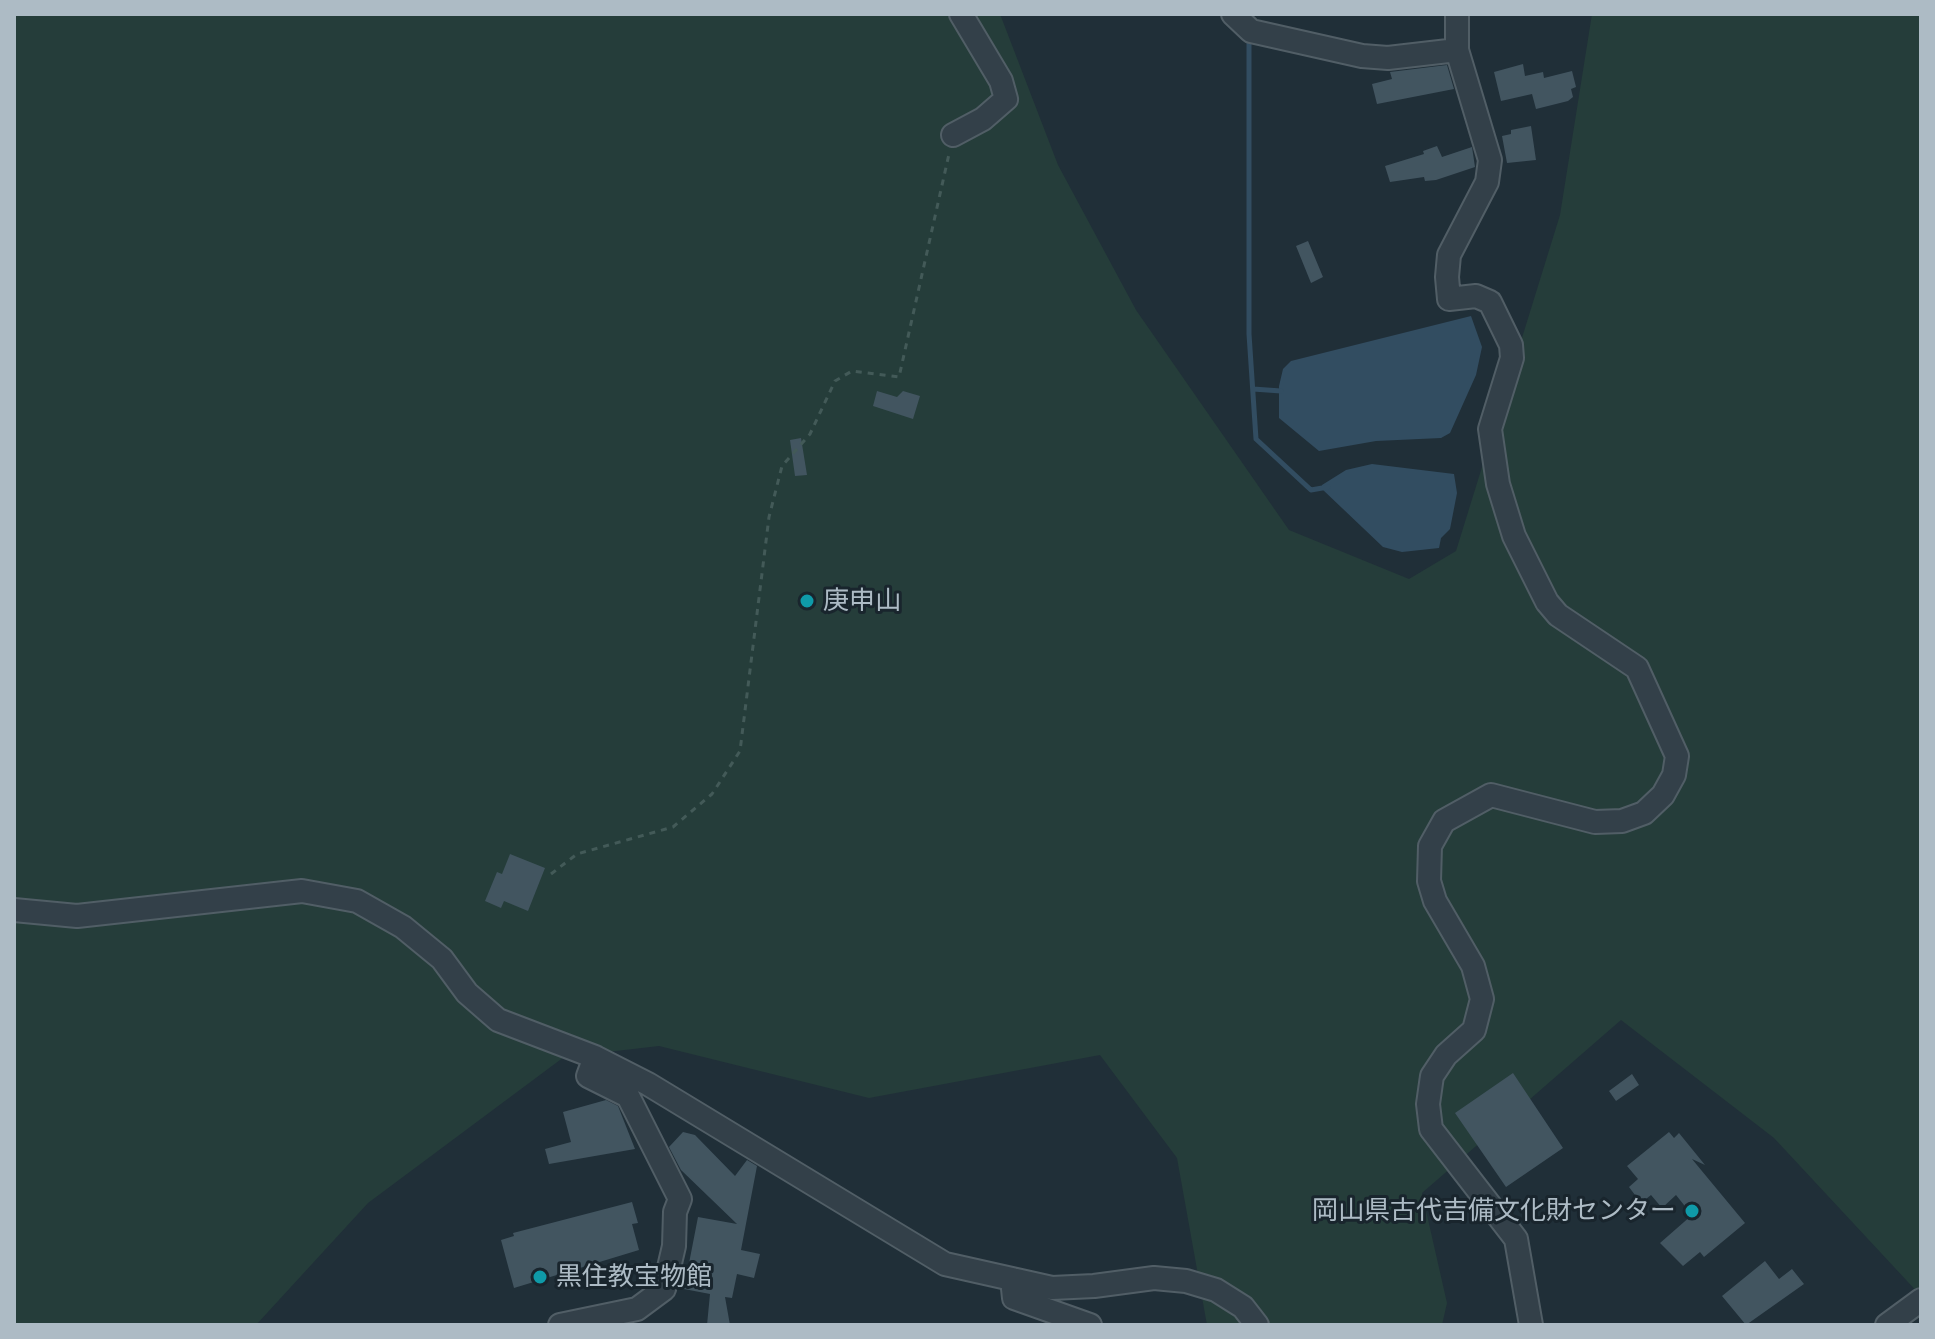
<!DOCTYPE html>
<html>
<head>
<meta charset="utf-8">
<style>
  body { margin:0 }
  #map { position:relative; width:1935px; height:1339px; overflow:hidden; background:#202f38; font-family:Cabin,sans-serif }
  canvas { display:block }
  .frame { position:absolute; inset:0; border:16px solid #adbbc5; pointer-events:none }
</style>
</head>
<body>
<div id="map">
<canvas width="1935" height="1339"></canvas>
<div class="frame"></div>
</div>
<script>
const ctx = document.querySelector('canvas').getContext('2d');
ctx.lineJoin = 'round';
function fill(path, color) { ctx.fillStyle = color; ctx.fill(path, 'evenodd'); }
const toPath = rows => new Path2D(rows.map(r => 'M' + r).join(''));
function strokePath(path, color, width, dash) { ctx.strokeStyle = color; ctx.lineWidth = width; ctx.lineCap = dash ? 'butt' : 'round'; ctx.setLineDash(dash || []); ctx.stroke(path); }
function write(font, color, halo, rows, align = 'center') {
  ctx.font = font + ' Cabin,"Noto Sans JP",sans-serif'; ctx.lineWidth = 6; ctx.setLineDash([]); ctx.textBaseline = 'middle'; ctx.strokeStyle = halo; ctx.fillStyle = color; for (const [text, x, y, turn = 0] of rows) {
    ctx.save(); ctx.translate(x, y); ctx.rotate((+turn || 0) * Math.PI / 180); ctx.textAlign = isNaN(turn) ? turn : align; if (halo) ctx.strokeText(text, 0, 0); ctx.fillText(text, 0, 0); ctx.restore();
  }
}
const green = toPath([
  [14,14,1000,14,1058,165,1136,310,1289,530,1409,579,1456,551,1560,215,1592,14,1921,14,1921,1296,1774,1138,1621,1020,1422,1193,1447,1303,1442,1325,1207,1325,1177,1158,1100,1055,869,1098,659,1046,564,1057,368,1203,256,1325,14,1325]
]);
const water = toPath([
  [1471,316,1482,347,1476,375,1450,433,1441,438,1376,441,1319,451,1279,418,1279,386,1283,369,1291,361],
  [1372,464,1454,474,1457,493,1450,529,1441,538,1439,548,1402,552,1383,547,1322,489,1322,485,1346,470]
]);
const stream = toPath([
  [1249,37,1249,334,1256,439,1311,490,1328,487],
  [1253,389,1281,391]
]);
const building = toPath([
  [1523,64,1525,76,1543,72,1544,78,1572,71,1576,87,1571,89,1573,97,1568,101,1536,109,1532,94,1501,101,1494,72],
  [1447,65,1454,89,1377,104,1372,84,1392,79,1390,72],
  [1531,126,1536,160,1507,163,1502,136,1511,134,1511,130],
  [1437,146,1442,157,1472,147,1475,167,1436,180,1425,181,1424,177,1390,182,1385,166,1424,154,1423,151],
  [1308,241,1323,277,1311,283,1296,246],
  [877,391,897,397,903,391,920,396,913,419,873,406],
  [801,438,807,475,795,476,790,440],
  [510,854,545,868,528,911,504,901,501,908,485,901,497,872,502,874],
  [1513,1073,1563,1148,1506,1187,1455,1113],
  [1632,1074,1639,1085,1616,1101,1609,1091],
  [606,1100,618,1106,635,1149,549,1164,545,1149,571,1142,563,1112],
  [683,1132,695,1135,735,1176,747,1160,757,1166,741,1250,760,1254,754,1278,737,1274,732,1298,725,1297,730,1325,707,1325,710,1294,684,1289,698,1217,737,1224,681,1170,669,1147],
  [1669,1132,1674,1138,1679,1133,1705,1165,1692,1159,1745,1223,1704,1257,1700,1252,1683,1266,1660,1243,1692,1215,1676,1195,1662,1208,1651,1195,1641,1203,1629,1187,1638,1179,1627,1166],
  [632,1202,638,1223,632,1224,639,1250,514,1288,501,1240,514,1236,513,1233],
  [1765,1261,1779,1279,1792,1269,1804,1284,1746,1325,1722,1296]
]);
const path = toPath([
  [551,874,577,854,673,827,712,794,740,751,769,517,782,466,810,434,835,381,852,371,899,377,949,154]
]);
const minor = toPath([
  [1233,14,1251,31,1362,56,1388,58,1457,50],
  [1457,14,1457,50,1490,160,1487,182,1449,255,1447,277,1449,299,1476,296,1490,302,1511,345,1512,358,1490,429,1498,484,1514,536,1547,602,1558,615,1637,668,1677,756,1674,775,1663,795,1644,813,1622,821,1595,822,1491,795,1444,821,1430,846,1429,881,1435,901,1473,966,1482,999,1474,1030,1446,1055,1432,1076,1428,1104,1431,1129,1516,1239,1531,1325],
  [953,135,983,119,1006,99,1001,81,961,14],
  [14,910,77,916,302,891,357,901,403,927,442,959,467,993,498,1020,595,1057,648,1084,945,1264,1052,1288,1094,1286,1154,1278,1186,1281,1216,1290,1243,1307,1257,1325],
  [1012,1279,1014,1298,1090,1325],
  [560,1325,637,1309,664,1289,674,1246,675,1212,680,1199,628,1096,588,1076,595,1057],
  [1887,1325,1921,1300]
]);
const markers = [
  [807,601,8,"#0f9aa8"],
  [1692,1211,8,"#0f9aa8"],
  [540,1277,8,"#0f9aa8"]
];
const poiNames = [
  ["庚申山",823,601],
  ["岡山県古代吉備文化財センター",1676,1211,"right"],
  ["黒住教宝物館",556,1277]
];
fill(green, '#253d3a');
fill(water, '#324d61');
strokePath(stream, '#324d61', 5);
fill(building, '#425560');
strokePath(minor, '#515e66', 26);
strokePath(path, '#435a58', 3, [6, 6]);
strokePath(minor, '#334049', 22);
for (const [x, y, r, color] of markers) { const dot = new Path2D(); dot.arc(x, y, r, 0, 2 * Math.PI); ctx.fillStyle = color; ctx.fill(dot); strokePath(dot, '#19252d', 3); }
write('26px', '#adbbc5', '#19252d', poiNames, 'left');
</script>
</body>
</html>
